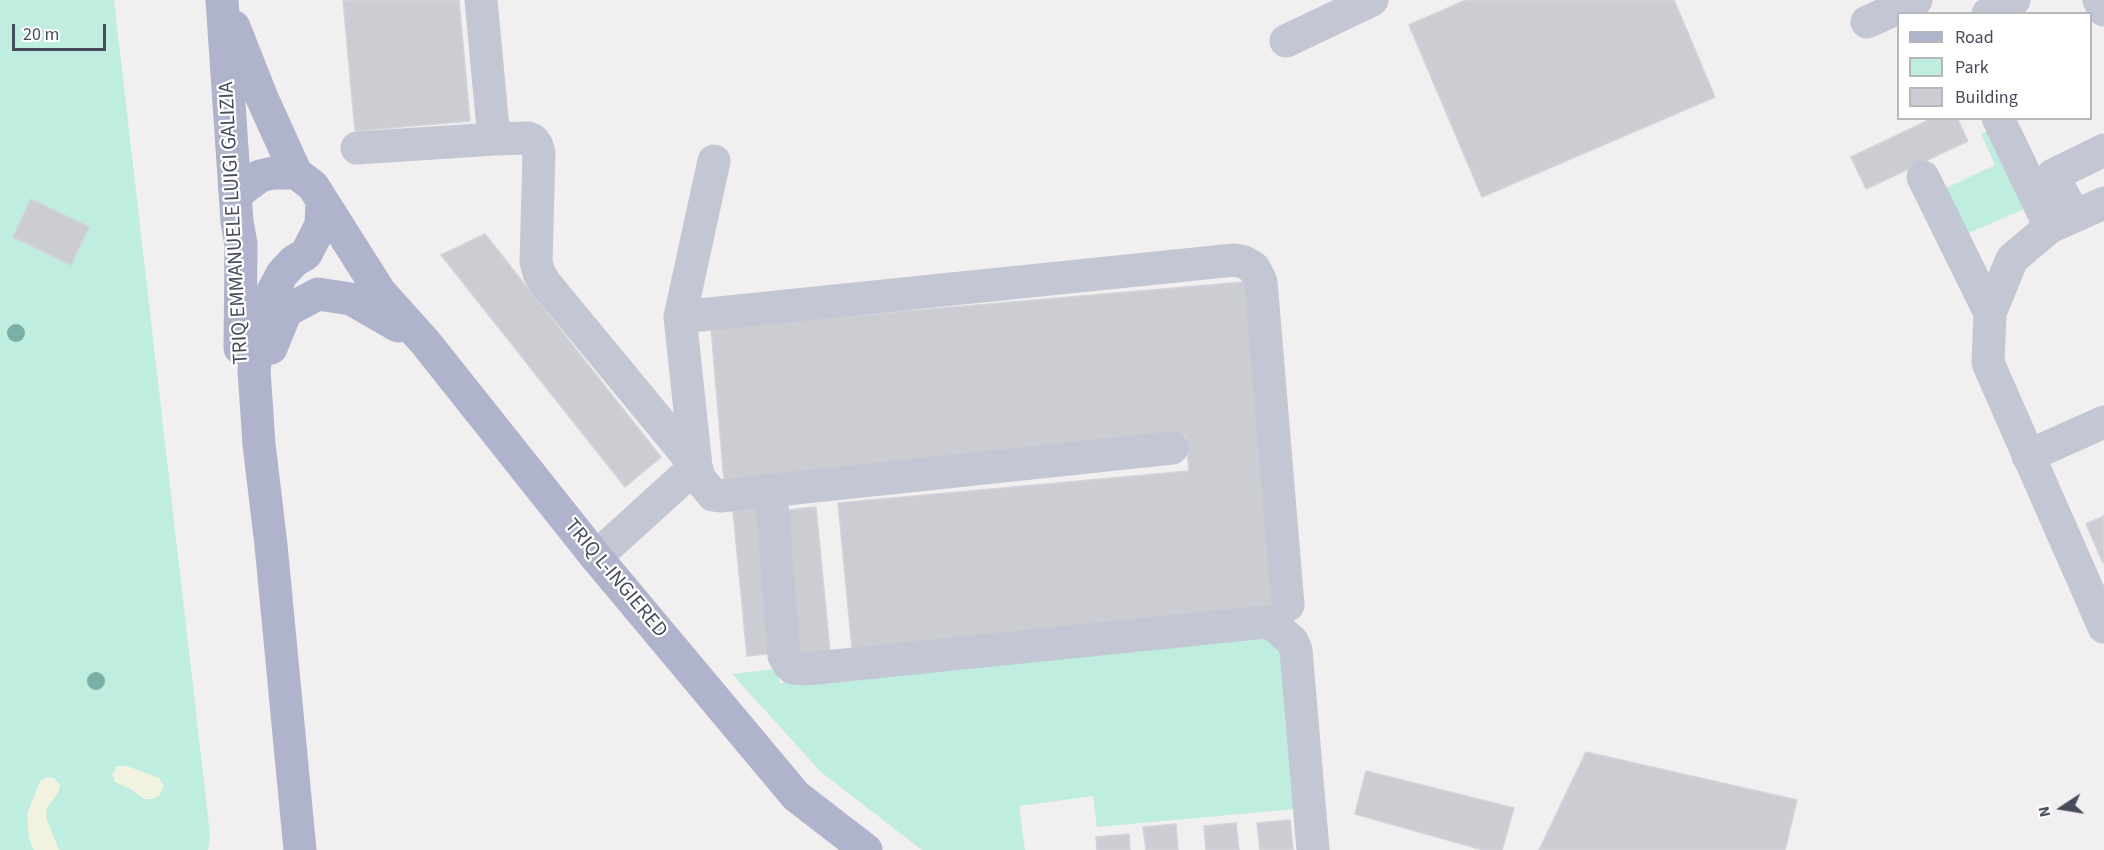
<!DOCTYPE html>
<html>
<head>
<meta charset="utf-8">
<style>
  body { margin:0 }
  #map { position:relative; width:2104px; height:850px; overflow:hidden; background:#f1efef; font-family:"Source Sans 3",sans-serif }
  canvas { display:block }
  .legend { position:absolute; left:1897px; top:12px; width:195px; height:108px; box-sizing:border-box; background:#fff; border:2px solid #b6b7bd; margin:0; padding:8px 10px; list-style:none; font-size:18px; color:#484b5b }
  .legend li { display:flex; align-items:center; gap:12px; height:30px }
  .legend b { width:30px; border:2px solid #b6b7bd }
  .north { position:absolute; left:2032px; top:778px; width:60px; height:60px; -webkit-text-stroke:4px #fff; paint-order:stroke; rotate:258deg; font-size:16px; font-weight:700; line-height:24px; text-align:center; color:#484b5b }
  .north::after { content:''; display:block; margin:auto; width:21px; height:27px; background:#484b5b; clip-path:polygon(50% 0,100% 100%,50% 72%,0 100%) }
  .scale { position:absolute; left:12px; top:24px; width:94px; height:27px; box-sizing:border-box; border:3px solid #484b5b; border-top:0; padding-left:8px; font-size:18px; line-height:21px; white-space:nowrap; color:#484b5b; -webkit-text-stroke:4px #fff; paint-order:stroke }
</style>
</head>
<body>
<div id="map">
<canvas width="2104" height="850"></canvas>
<ul class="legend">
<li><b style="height:8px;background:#afb4cc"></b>Road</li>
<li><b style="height:16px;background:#bfede0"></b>Park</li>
<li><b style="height:16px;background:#cccdd3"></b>Building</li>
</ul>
<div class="north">N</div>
<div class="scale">20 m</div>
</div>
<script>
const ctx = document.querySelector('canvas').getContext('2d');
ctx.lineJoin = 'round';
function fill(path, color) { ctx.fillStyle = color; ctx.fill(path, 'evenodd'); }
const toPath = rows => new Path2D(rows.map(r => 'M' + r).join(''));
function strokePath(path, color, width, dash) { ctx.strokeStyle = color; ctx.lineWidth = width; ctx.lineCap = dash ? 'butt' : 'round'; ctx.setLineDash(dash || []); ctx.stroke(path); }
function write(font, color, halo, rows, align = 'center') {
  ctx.font = font + ' "Source Sans 3",sans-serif'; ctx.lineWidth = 4.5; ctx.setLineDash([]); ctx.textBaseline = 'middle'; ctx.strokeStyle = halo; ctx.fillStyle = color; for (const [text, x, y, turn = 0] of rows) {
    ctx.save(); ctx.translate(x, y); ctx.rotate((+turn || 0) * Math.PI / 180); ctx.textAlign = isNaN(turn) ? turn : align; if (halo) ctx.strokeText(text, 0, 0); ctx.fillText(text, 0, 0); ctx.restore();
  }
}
const green = toPath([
  [0,0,114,0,210,834,208,850,0,850],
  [1989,130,2029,207,1964,235,1942,190,1995,165,1981,134],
  [1264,634,1280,643,1296,809,1097,827,1093,796,1019,806,1025,850,922,850,821,772,732,674,777,669,780,683]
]);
const sand = toPath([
  [117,766,127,766,159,778,164,786,159,796,152,799,144,799,130,789,115,782,112,774],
  [47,777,54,778,60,785,58,793,47,808,46,817,59,850,34,850,29,839,27,814,40,781]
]);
const building = toPath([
  [343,0,459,0,470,121,355,131,343,0],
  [1466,0,1674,0,1715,97,1482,197,1409,25,1466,0],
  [1933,118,1957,118,1968,141,1866,189,1851,157,1933,118],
  [31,199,89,227,71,265,13,237,31,199],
  [485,234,661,457,625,487,441,255,485,234],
  [1255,281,1276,613,852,648,838,503,1189,471,1186,436,724,481,711,328,1255,281],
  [816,507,830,652,800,655,787,510,816,507],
  [763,509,776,653,747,656,733,511,763,509],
  [2104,516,2104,562,2103,563,2086,524,2104,516],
  [1586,752,1797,800,1785,850,1539,850,1586,752],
  [1366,771,1514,808,1502,850,1483,850,1355,814,1366,771],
  [1290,820,1293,850,1260,850,1257,823,1290,820],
  [1236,823,1239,850,1206,850,1204,826,1236,823],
  [1176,824,1178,850,1146,850,1143,827,1176,824],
  [1129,834,1130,850,1097,850,1096,837,1129,834]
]);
const minor = toPath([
  [2099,0,2104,10],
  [1988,14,2014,0],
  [1867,22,1916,0],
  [1286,41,1372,0],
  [1998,118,2050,227],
  [494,139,528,138,533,140,537,146,539,153,536,262,539,273,545,283,696,466,699,478,713,495,720,496,1172,448],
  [357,148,494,139,481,0],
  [1923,177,1990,313],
  [2104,203,2050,227,2012,259,1990,313,1988,363,2104,627],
  [2074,216,2053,175,2104,150],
  [680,317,1234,260,1244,262,1254,268,1261,282,1288,605],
  [2028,456,2104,422],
  [771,491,784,656,788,663,793,668,806,669,1266,622,1275,626,1292,641,1296,650,1313,850],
  [596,557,696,466,680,317,714,161]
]);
const major = toPath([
  [222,0,237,222,241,244,240,348],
  [234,27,262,98,296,173],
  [236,194,260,176,273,173,296,173,313,186,380,292,425,342,596,557,796,796,866,850],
  [271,348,286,311,318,294,351,299,398,326],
  [300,850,271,545,259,444,254,370,262,312,282,274,294,261,306,254,321,225,322,202]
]);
const trees = [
  [16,333],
  [96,681]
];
const streetNames = [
  ["TRIQ EMMANUELE LUIGI GALIZIA",235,223,-93],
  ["TRIQ L-INGIERED",615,579,50]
];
fill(green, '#bfede0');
fill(sand, '#f1f2e0');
fill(building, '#cccdd3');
strokePath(building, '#d3d3da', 1.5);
strokePath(minor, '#c3c6d3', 33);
strokePath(major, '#afb4cc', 33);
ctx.fillStyle = '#7bafa6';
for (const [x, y] of trees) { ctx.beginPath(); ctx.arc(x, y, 9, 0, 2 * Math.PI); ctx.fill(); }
write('21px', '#484b5b', '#fff', streetNames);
</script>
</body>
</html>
